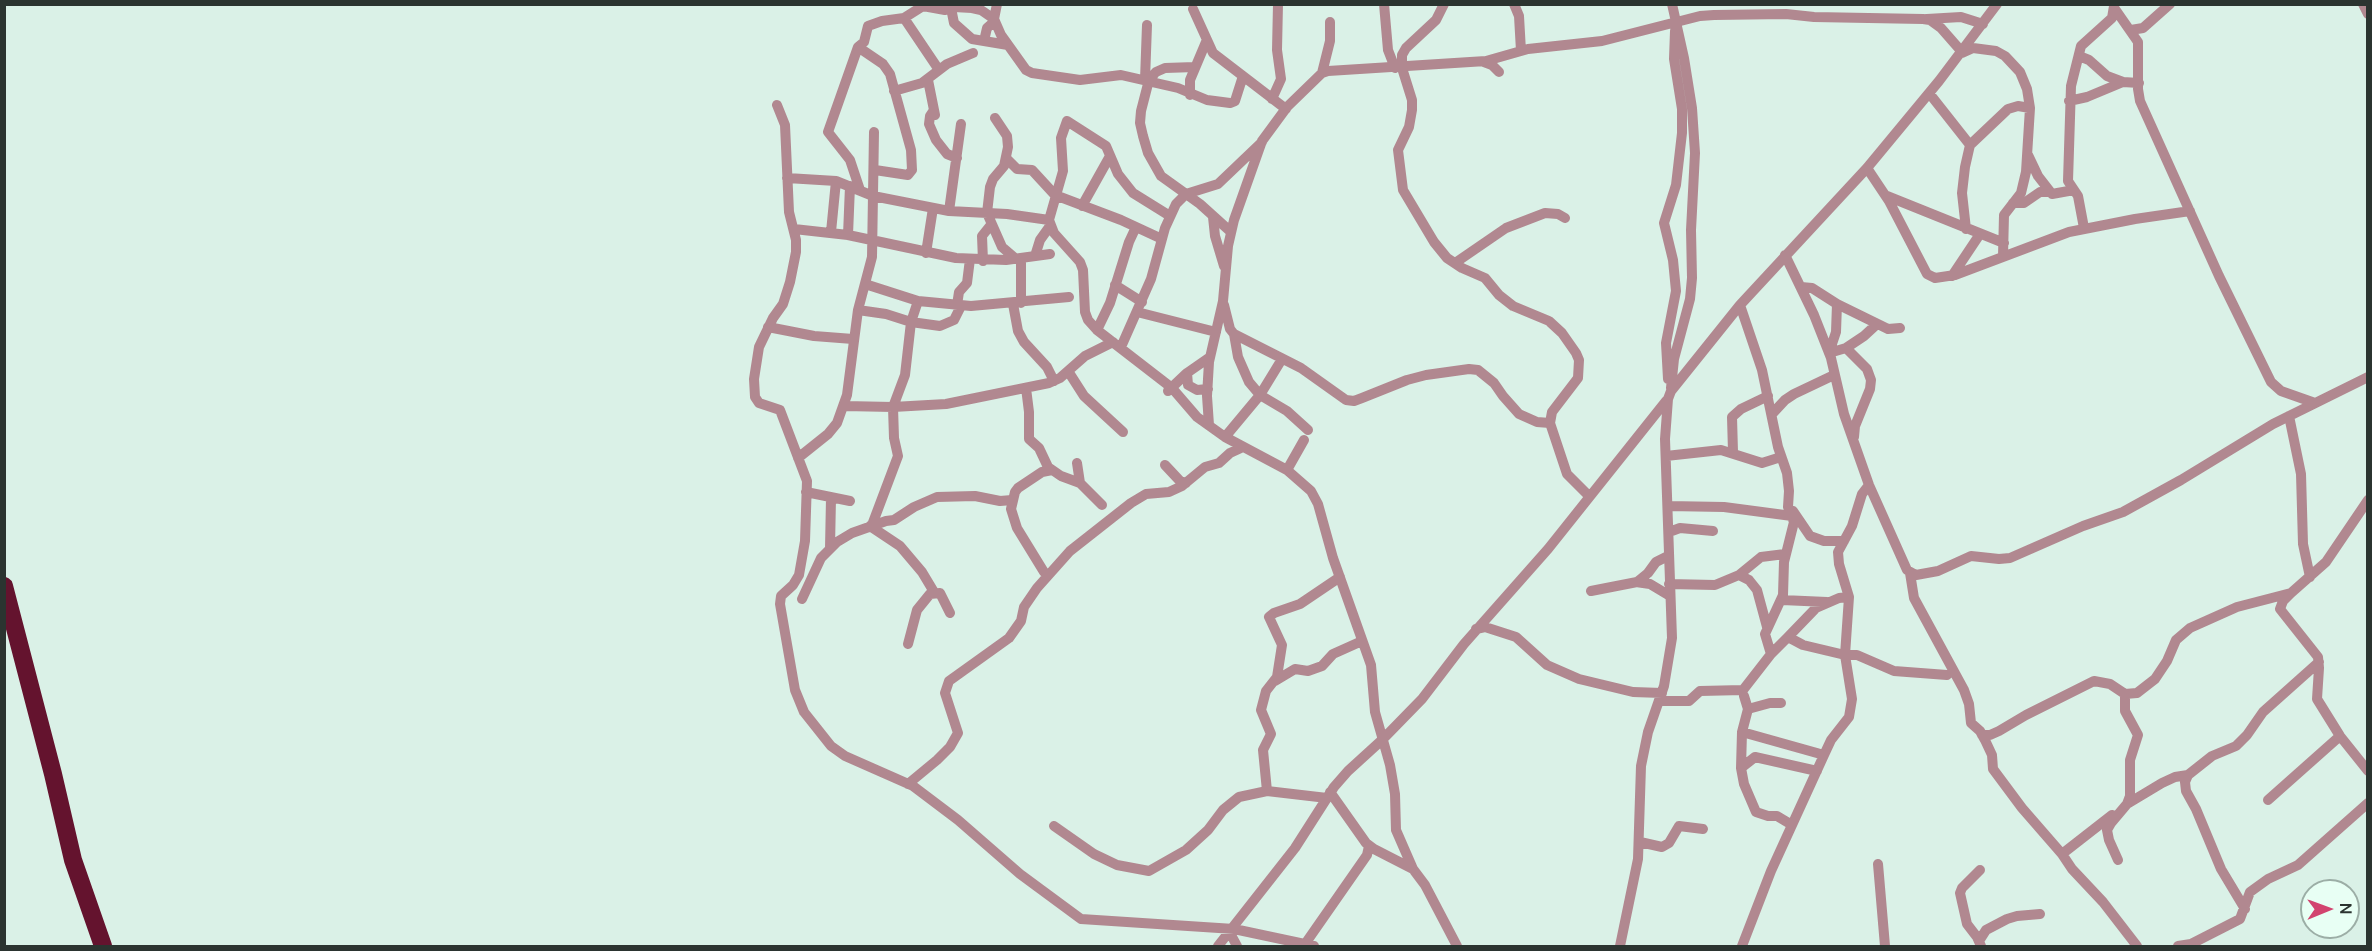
<!DOCTYPE html>
<html>
<head>
<meta charset="utf-8">
<style>
  body { margin:0 }
  #map { position:relative; width:2372px; height:951px; overflow:hidden; background:#daf1e7; font-family:Manrope,sans-serif }
  canvas { display:block }
  .frame { position:absolute; inset:0; border:6px solid #2b3430; pointer-events:none }
  .north { position:absolute; left:2300px; top:879px; width:60px; height:60px; box-sizing:border-box; background:#e8fff4; border:2px solid #9caea6; border-radius:50%; rotate:89deg; font-size:16px; font-weight:700; line-height:24px; text-align:center; color:#2b3430 }
  .north::after { content:''; display:block; margin:auto; width:21px; height:27px; background:#d2446f; clip-path:polygon(50% 0,100% 100%,50% 72%,0 100%) }
</style>
</head>
<body>
<div id="map">
<canvas width="2372" height="951"></canvas>
<div class="frame"></div>
<div class="north">N</div>
</div>
<script>
const ctx = document.querySelector('canvas').getContext('2d');
ctx.lineJoin = 'round';
const toPath = rows => new Path2D(rows.map(r => 'M' + r).join(''));
function strokePath(path, color, width, dash) { ctx.strokeStyle = color; ctx.lineWidth = width; ctx.lineCap = dash ? 'butt' : 'round'; ctx.setLineDash(dash || []); ctx.stroke(path); }
const street = toPath([
  [997,4,994,19,1001,35,1026,70,1032,73,1080,80,1121,75,1178,88,1207,100,1230,103,1235,101,1243,76],
  [1384,4,1388,50,1395,68],
  [1444,4,1436,20,1406,48,1402,55,1402,68,1412,100,1412,110,1409,127,1398,150,1403,190,1434,242,1447,258,1462,268,1485,278,1499,295,1513,306,1549,321,1562,333,1576,353,1579,360,1578,378,1552,412,1550,423,1567,474,1589,496],
  [1514,4,1519,16,1521,51],
  [2363,4,2368,14],
  [951,8,954,23,972,39,1008,45],
  [1193,9,1213,53,1286,109],
  [2115,9,2138,42,2138,89,2140,101,2219,276,2271,382,2281,391,2315,403],
  [904,18,939,70],
  [1927,19,1961,17,1983,24],
  [2131,30,2143,28,2170,4],
  [984,41,987,28,995,21],
  [858,47,883,64,890,74,911,150,912,170,908,175,875,170],
  [1962,53,1973,48,1996,51,2005,56,2020,72,2027,89,2030,108,2026,172,2021,193,2004,215,2003,256],
  [2079,56,2089,60,2107,76,2123,82,2139,83],
  [1484,62,1492,65,1499,72],
  [1195,67,1165,68,1156,72,1149,80,1141,111,1140,123,1143,136,1148,153,1161,176,1200,204,1231,232],
  [1322,73,1330,41,1330,22],
  [928,80,935,115],
  [1145,80,1147,25],
  [894,91,922,83,947,64,973,53],
  [1929,93,1970,145],
  [1190,95,1190,80,1206,42],
  [1272,99,1281,79,1277,50,1278,4],
  [2069,101,2087,97,2123,82],
  [777,105,785,125,789,212,796,240,796,252,790,282,783,304,773,318,759,347,754,379,755,397,759,403,780,410,807,481,805,541,799,575,793,585,781,596,780,604,795,690,804,712,831,746,845,756,913,786,958,820,1020,874,1081,919,1234,929,1314,946],
  [934,110,930,116,929,124,936,140,947,154,957,158],
  [995,118,1007,136,1008,147,1004,166,993,179,990,187,987,213,1002,247,1016,259],
  [2028,155,2038,176,2052,194,2074,190],
  [1006,158,1017,169,1032,170,1055,195,1121,220,1162,239],
  [1867,168,1889,201,1927,274,1935,278,1955,275,2069,232,2135,219,2190,211],
  [787,178,836,181,873,196,949,211,1007,214,1049,220],
  [860,190,850,160,828,132,858,47,864,42,868,26,882,21,904,18,923,6,945,10,954,7,972,8,981,10,994,19],
  [1887,196,2004,243],
  [2013,203,2024,203,2040,192,2050,192],
  [1082,206,1110,156],
  [949,211,961,124],
  [1170,216,1133,193,1118,174,1106,146,1067,121,1061,138,1063,171,1049,220,1054,233,1080,262,1083,270,1085,312,1088,320,1097,330,1172,388,1197,417,1225,437,1287,470,1311,491,1318,504,1333,558,1371,665,1375,712,1390,765,1395,794,1396,830,1413,869,1425,885,1457,946],
  [1213,217,1215,236,1224,266],
  [2084,228,2078,196,2068,181,2071,86,2081,46,2112,18,2114,6],
  [794,229,848,235,956,258,1006,260,1050,254],
  [1966,229,1962,193,1965,167,1970,145,2008,109,2018,106,2030,108],
  [831,232,836,181],
  [848,235,850,186],
  [926,253,933,208],
  [1785,255,1814,315,1831,358,1844,414,1869,485,1907,570,1916,575,1938,571,1971,556,1999,559,2010,558,2083,526,2123,512,2181,480,2273,424,2368,377],
  [1035,256,1040,240,1050,226],
  [1021,258,1021,303],
  [983,261,982,236,990,226],
  [1455,263,1506,228,1545,213,1558,214,1565,218],
  [1952,276,1980,234],
  [865,284,918,301,971,306,1069,297],
  [1115,285,1142,302],
  [1801,287,1812,288,1837,304,1888,329,1900,328],
  [1013,304,1018,331,1024,342,1047,367,1054,381],
  [957,305,959,292,967,283,970,259],
  [1224,305,1230,329,1234,334,1301,368,1346,400,1354,401,1362,398,1407,380,1426,375,1469,369,1478,370,1494,383,1503,396,1519,414,1537,422,1550,423],
  [1740,305,1762,370,1778,447,1787,473,1789,491,1788,507,1794,522,1784,562,1783,595,1765,634,1771,654],
  [858,310,886,314,911,322,940,326,954,320,961,306],
  [1137,312,1216,332],
  [768,327,814,336,853,339],
  [1097,330,1110,303,1129,242,1136,227],
  [1234,334,1238,357,1249,382,1260,395,1287,411,1308,430],
  [1121,347,1151,279,1165,228,1176,204,1186,194,1218,184,1262,142],
  [1846,348,1867,369,1871,380,1870,389,1855,426,1854,437],
  [1829,353,1846,348,1864,336,1877,324],
  [1829,353,1836,332,1837,304],
  [1068,371,1084,396,1123,432],
  [1187,373,1188,385,1197,390,1208,389],
  [1668,379,1666,343,1676,291,1673,260,1664,223,1676,185,1682,133,1682,109,1674,59,1675,31],
  [1026,388,1029,412,1029,439,1039,448,1048,467,1061,476,1080,483],
  [1671,388,1674,359,1690,299,1692,278,1691,230,1695,153,1692,108,1684,58,1672,4],
  [1168,391,1187,373,1210,357],
  [844,406,893,407,946,404,1049,383,1060,378,1085,356,1113,342],
  [1772,414,1785,400,1794,394,1834,375],
  [2289,416,2301,474,2303,544,2310,577],
  [1209,425,1207,396,1209,362,1223,301,1228,246,1234,220,1262,141,1287,107,1322,73,1328,71,1486,61,1528,49,1602,41,1700,16,1714,15,1786,14,1814,17,1923,19,1930,20,1941,28,1962,52],
  [1225,437,1260,395,1282,359],
  [1733,452,1732,417,1741,409,1768,396],
  [1666,456,1721,450,1762,463,1781,457],
  [798,458,828,434,837,423,847,395,858,310,872,257,874,132],
  [1077,463,1080,483,1102,505],
  [1165,465,1180,481,1186,483],
  [1287,470,1304,440],
  [806,492,850,501],
  [2368,500,2326,562,2291,593,2283,601,2280,609,2318,657,2319,668,2317,699,2340,736,2368,771],
  [1668,506,1724,507,1792,516],
  [1793,511,1810,536,1824,541,1844,541],
  [872,525,898,456,894,438,893,407,905,375,911,322,918,301],
  [870,526,900,546,922,572,934,592],
  [1669,532,1680,528,1713,531],
  [830,548,831,498],
  [1044,572,1017,528,1011,509,1015,492,1018,488,1042,472,1052,470],
  [1910,573,1914,598,1964,690,1969,704,1971,723,1980,731,1985,740,1992,755,1993,769,2022,808,2062,854,2072,869,2103,902,2137,946],
  [1739,575,1749,580,1757,590,1767,627],
  [1636,582,1650,584,1670,596],
  [1669,584,1715,585,1739,575,1761,557,1785,554],
  [1591,591,1637,582,1648,573,1656,562,1668,556],
  [802,599,821,558,837,542,852,533,886,521,894,520,914,507,937,497,975,496,1000,501,1012,500],
  [1782,600,1827,602],
  [1476,629,1485,627,1516,637,1547,665,1579,679,1633,692,1662,693],
  [1788,637,1816,608,1839,598,1849,597],
  [908,644,917,610,930,594,940,593,950,613],
  [1275,681,1295,669,1308,671,1322,666,1333,654,1362,641],
  [1744,696,1748,709,1742,732,1741,768,1744,784,1756,812,1768,816,1777,816,1792,825],
  [1660,701,1689,701,1700,691,1743,690,1771,654,1788,637,1803,645,1845,655,1857,655,1894,671,1947,675],
  [1748,709,1770,703,1781,703],
  [1742,732,1824,755],
  [1982,735,1990,735,1999,731,2026,715,2094,681,2110,684,2125,694,2137,693,2155,679,2167,661,2176,640,2190,628,2237,607,2291,593],
  [1741,768,1755,757,1817,771],
  [908,784,937,760,950,747,958,733,945,693,949,681,1009,638,1021,621,1024,607,1037,588,1070,551,1131,503,1146,494,1169,492,1182,486,1205,467,1219,463,1230,453,1243,447],
  [1267,791,1263,750,1271,734,1261,710,1266,691,1277,677,1282,645,1269,617,1274,613,1300,604,1340,577],
  [1330,792,1366,843,1374,849,1413,869],
  [2268,800,2340,736],
  [2127,804,2162,783,2175,777,2188,775],
  [1054,826,1094,854,1117,865,1149,871,1186,850,1208,830,1223,810,1239,797,1267,791,1327,798],
  [1640,842,1662,847,1669,843,1679,826,1703,829],
  [2062,854,2112,815],
  [2118,860,2109,840,2107,830,2111,823,2127,804,2130,796,2130,760,2138,735,2125,711,2125,694],
  [1878,864,1885,946],
  [1980,870,1962,888,1960,893,1967,924,1977,937,1981,946],
  [2245,909,2221,869,2196,809,2186,791,2185,782,2188,775,2212,756,2236,746,2247,735,2263,712,2319,662],
  [1230,933,1237,946],
  [1979,941,1986,930,2007,919,2017,916,2040,914],
  [1305,944,1367,855,1369,846],
  [1218,946,1295,848,1334,787,1348,771,1382,740,1422,699,1464,644,1548,549,1666,401],
  [1620,946,1638,859,1641,766,1648,732,1664,686,1672,638,1665,439,1668,399,1671,391,1740,305,1867,168,1939,81,1997,4],
  [1742,946,1771,871,1824,755,1831,740,1849,717,1852,699,1845,655,1849,597,1839,564,1838,552,1852,526,1862,494,1869,485],
  [2178,946,2191,944,2240,919,2250,892,2268,879,2298,865,2368,803]
]);
const highway = toPath([
  [4,586,53,774,73,860,103,946]
]);
strokePath(street, '#b18890', 10);
strokePath(highway, '#64132e', 18);
</script>
</body>
</html>
